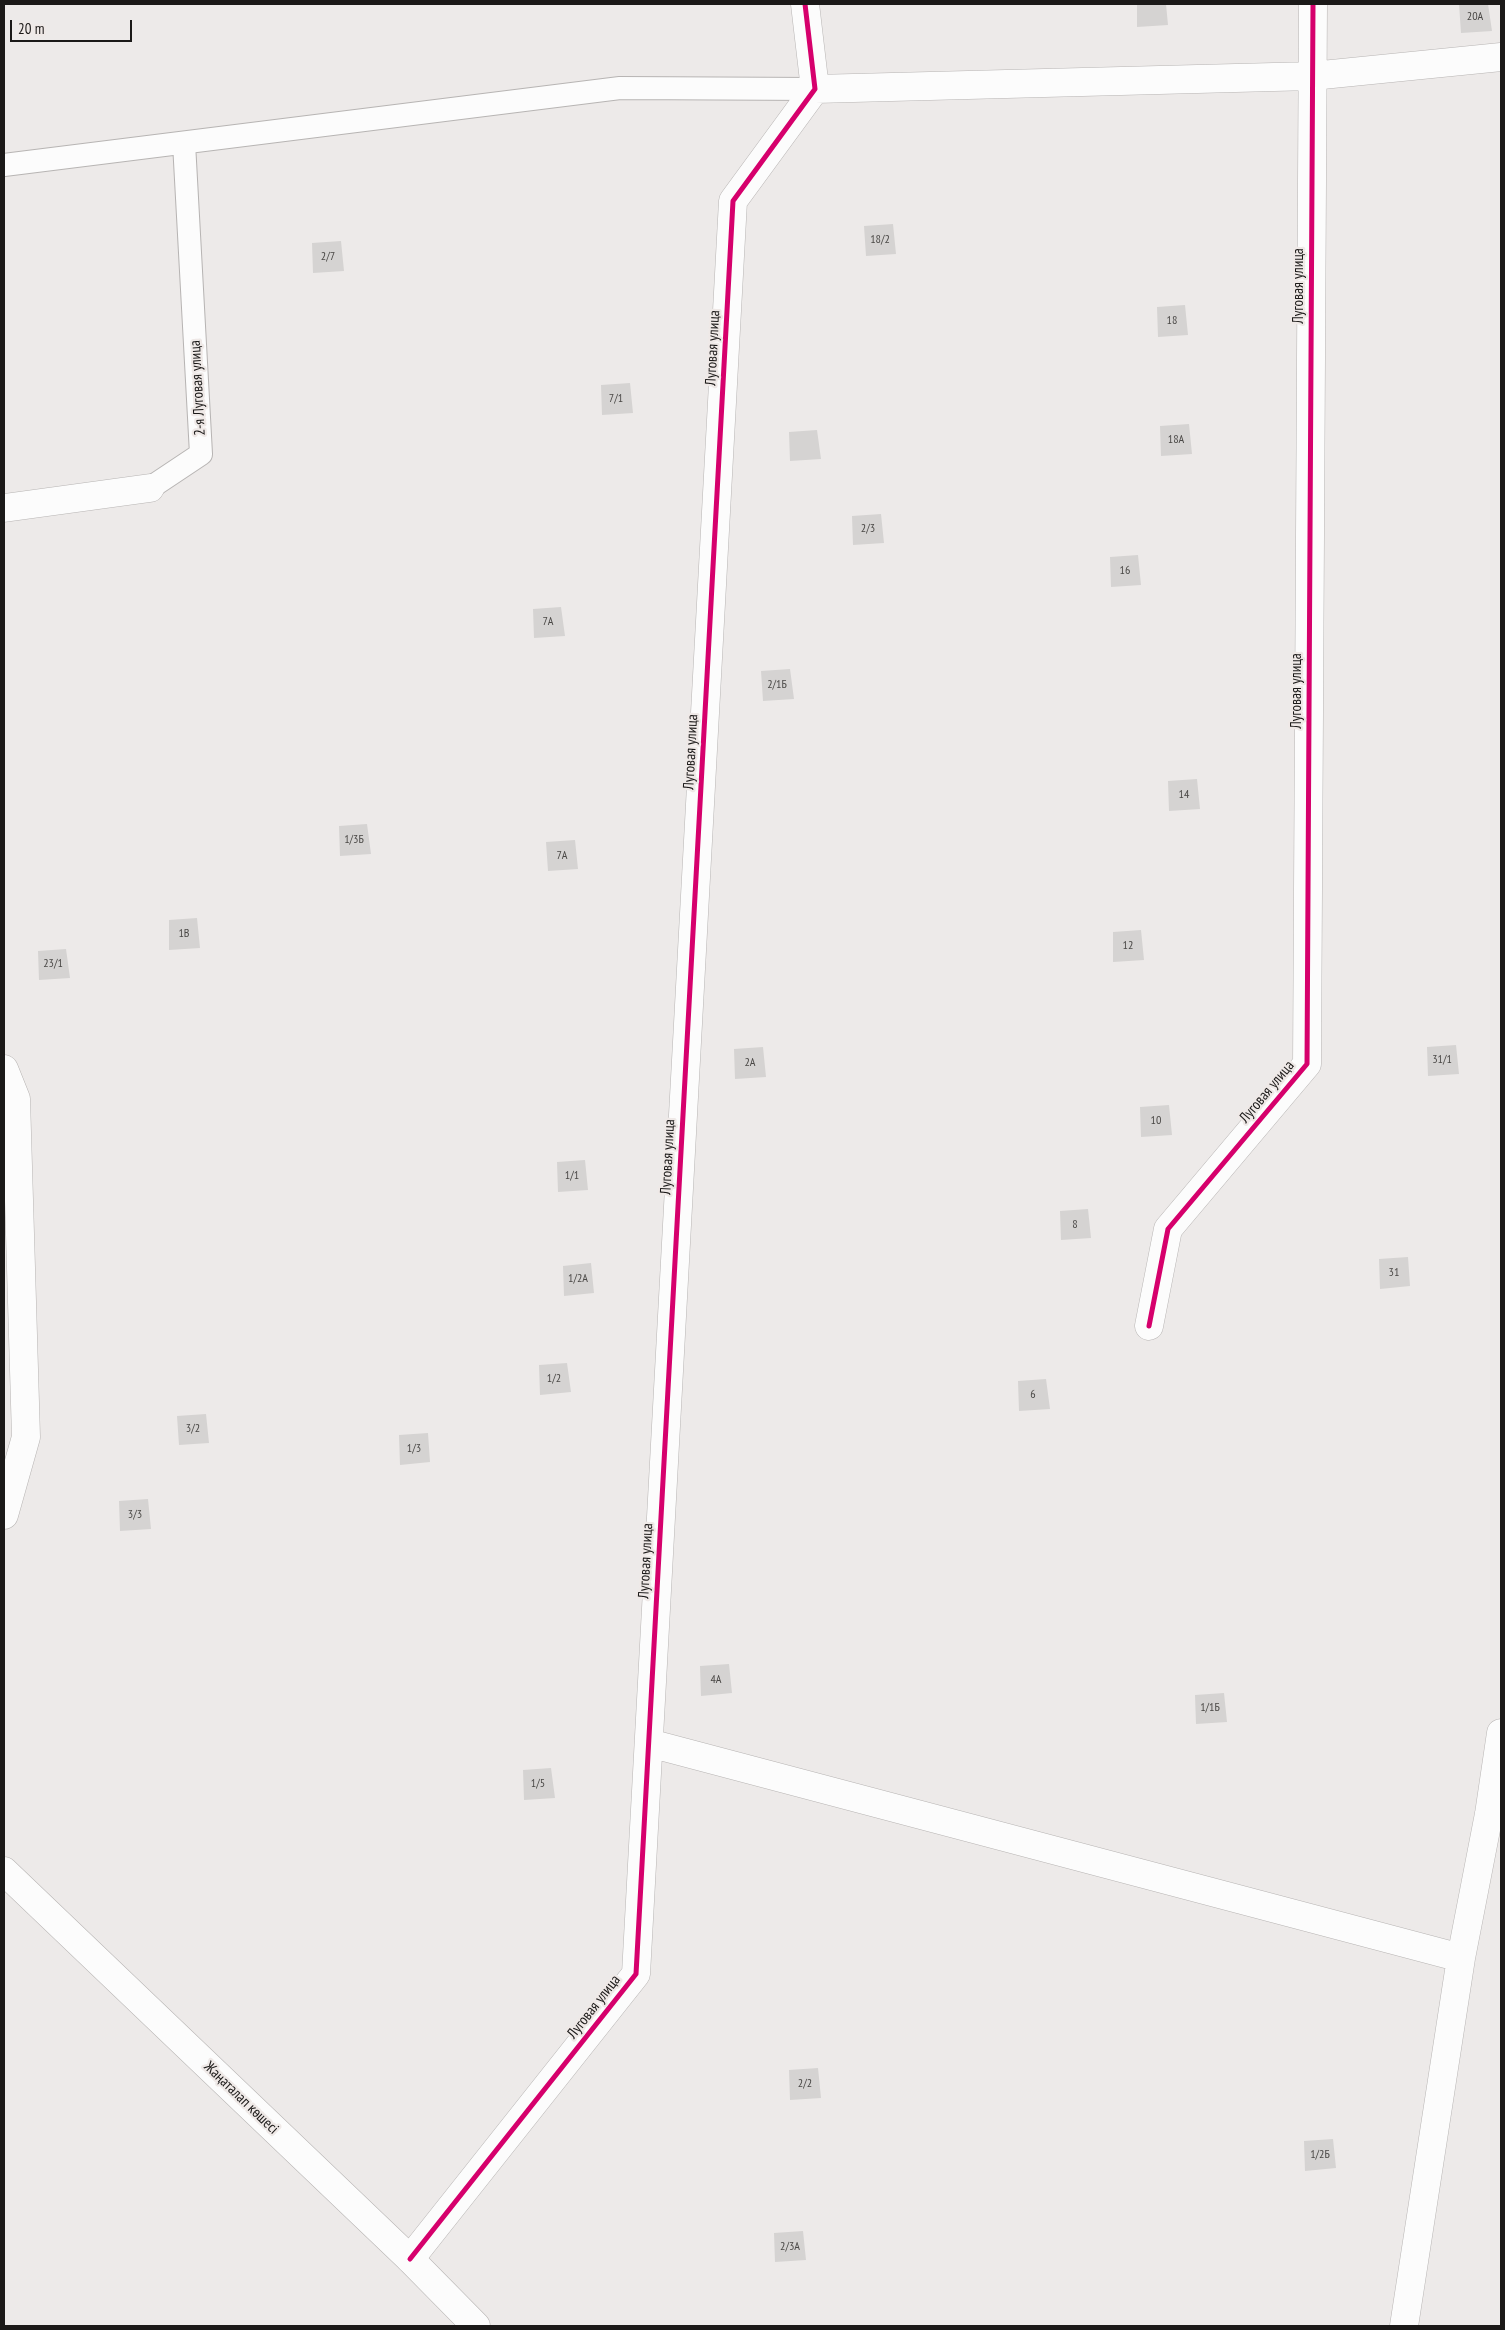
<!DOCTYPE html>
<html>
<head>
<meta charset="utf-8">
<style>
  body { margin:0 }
  #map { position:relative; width:1505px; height:2330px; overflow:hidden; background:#edeae9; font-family:"PT Sans Narrow",sans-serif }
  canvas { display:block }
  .frame { position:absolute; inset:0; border:5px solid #1b1918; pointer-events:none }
  .scale { position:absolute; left:10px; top:20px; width:122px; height:22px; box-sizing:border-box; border:2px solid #1b1918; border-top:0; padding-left:6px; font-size:15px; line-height:18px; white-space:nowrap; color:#1b1918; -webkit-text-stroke:4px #efe9e7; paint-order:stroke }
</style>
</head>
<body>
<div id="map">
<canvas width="1505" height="2330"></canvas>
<div class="frame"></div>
<div class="scale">20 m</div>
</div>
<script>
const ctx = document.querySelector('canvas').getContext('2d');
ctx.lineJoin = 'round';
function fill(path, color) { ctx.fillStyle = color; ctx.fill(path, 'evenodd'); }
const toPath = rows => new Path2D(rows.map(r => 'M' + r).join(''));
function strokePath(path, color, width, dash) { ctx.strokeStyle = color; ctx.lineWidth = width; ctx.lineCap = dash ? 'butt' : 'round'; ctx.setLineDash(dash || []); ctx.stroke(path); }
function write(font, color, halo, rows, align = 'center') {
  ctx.font = font + ' "PT Sans Narrow",sans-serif'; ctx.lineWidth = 4.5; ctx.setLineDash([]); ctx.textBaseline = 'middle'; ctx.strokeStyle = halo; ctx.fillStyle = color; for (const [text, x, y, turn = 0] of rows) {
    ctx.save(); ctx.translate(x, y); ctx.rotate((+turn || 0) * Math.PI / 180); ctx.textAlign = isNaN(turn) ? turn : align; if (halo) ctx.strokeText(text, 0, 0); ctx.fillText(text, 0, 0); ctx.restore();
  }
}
const building = toPath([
  [1137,4,1166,4,1168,25,1137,27],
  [1459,4,1488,4,1492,31,1461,33],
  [893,224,896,254,866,256,864,226],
  [341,241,344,271,313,273,312,243],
  [1185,305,1188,335,1158,337,1157,307],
  [630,383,633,413,602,415,601,385],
  [1189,424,1192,454,1161,456,1160,426],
  [817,430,821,459,790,461,789,432],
  [881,514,884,543,853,545,852,516],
  [1138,555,1141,585,1111,587,1110,557],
  [561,607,565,636,534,638,533,609],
  [790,669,794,699,763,701,761,671],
  [1197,779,1200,809,1169,811,1168,781],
  [367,824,371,854,340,856,339,826],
  [575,840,578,869,548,871,546,842],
  [197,918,200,948,169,950,169,920],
  [1141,930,1144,960,1113,962,1113,932],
  [66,949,70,978,39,980,38,951],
  [1456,1045,1459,1074,1428,1076,1427,1047],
  [763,1047,766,1077,735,1079,734,1049],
  [1169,1105,1172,1135,1141,1137,1140,1107],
  [585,1160,588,1190,558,1192,557,1162],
  [1088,1209,1091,1238,1061,1240,1060,1211],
  [1408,1257,1410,1286,1380,1289,1379,1259],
  [591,1263,594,1293,564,1296,563,1266],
  [567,1363,571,1392,540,1395,539,1365],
  [1046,1379,1050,1409,1019,1411,1018,1381],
  [206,1414,209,1443,179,1445,177,1416],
  [428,1433,430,1462,400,1465,399,1435],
  [148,1499,151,1529,120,1531,119,1501],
  [729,1664,732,1693,701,1696,700,1666],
  [1224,1693,1227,1722,1196,1724,1195,1695],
  [551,1768,555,1798,524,1800,523,1770],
  [818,2068,821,2098,790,2100,789,2070],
  [1333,2139,1336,2168,1305,2171,1304,2141],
  [803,2231,806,2260,775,2262,774,2233]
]);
const service = toPath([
  [4,165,620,88,815,89],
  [150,488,201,454,184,143]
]);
const minor = toPath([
  [815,89,1312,76,1501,57],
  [4,508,150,488],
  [4,1069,16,1099,26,1437,4,1515],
  [1149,1326,1168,1229,1307,1064,1313,4],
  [649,1743,1461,1958],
  [410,2259,636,1974,733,201,815,89,805,4],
  [1404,2326,1461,1958,1489,1814,1501,1733]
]);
const secondary = toPath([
  [4,1871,410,2259,476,2326]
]);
const cycleway = toPath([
  [1149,1326,1168,1229,1307,1064,1313,4],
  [410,2259,636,1974,733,201,815,89,805,4]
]);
const numberNames = [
  ["20А",1475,17],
  ["18/2",880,240],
  ["2/7",328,257],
  ["18",1172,321],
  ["7/1",616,399],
  ["18А",1176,440],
  ["2/3",868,529],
  ["16",1125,571],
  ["7А",548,622],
  ["2/1Б",777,685],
  ["14",1184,795],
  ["1/3Б",354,840],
  ["7А",562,856],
  ["1В",184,934],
  ["12",1128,946],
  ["23/1",53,964],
  ["31/1",1442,1060],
  ["2А",750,1063],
  ["10",1156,1121],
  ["1/1",572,1176],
  ["8",1075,1225],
  ["31",1394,1273],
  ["1/2А",578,1279],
  ["1/2",554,1379],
  ["6",1033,1395],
  ["3/2",193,1429],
  ["1/3",414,1449],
  ["3/3",135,1515],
  ["4А",716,1680],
  ["1/1Б",1210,1708],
  ["1/5",538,1784],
  ["2/2",805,2084],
  ["1/2Б",1320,2155],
  ["2/3А",790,2247]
];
const streetNames = [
  ["Луговая улица",1299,286,-90],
  ["Луговая улица",713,348,-87],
  ["2-я Луговая улица",198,388,-93],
  ["Луговая улица",1297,691,-90],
  ["Луговая улица",691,752,-87],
  ["Луговая улица",1267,1092,-50],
  ["Луговая улица",668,1157,-87],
  ["Луговая улица",646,1561,-87],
  ["Луговая улица",594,2007,-52],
  ["Жаңаталап көшесі",241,2098,44]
];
fill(building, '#d5d3d2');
strokePath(service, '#b7b4b3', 24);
strokePath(minor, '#b7b4b3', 29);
strokePath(secondary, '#b7b4b3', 29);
strokePath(service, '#fcfcfc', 22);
strokePath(minor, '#fcfcfc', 28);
strokePath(secondary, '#fcfcfc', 28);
strokePath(cycleway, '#d6006c', 5);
write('12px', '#4a4846', null, numberNames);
write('15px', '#1b1918', '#efe9e7', streetNames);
</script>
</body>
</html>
